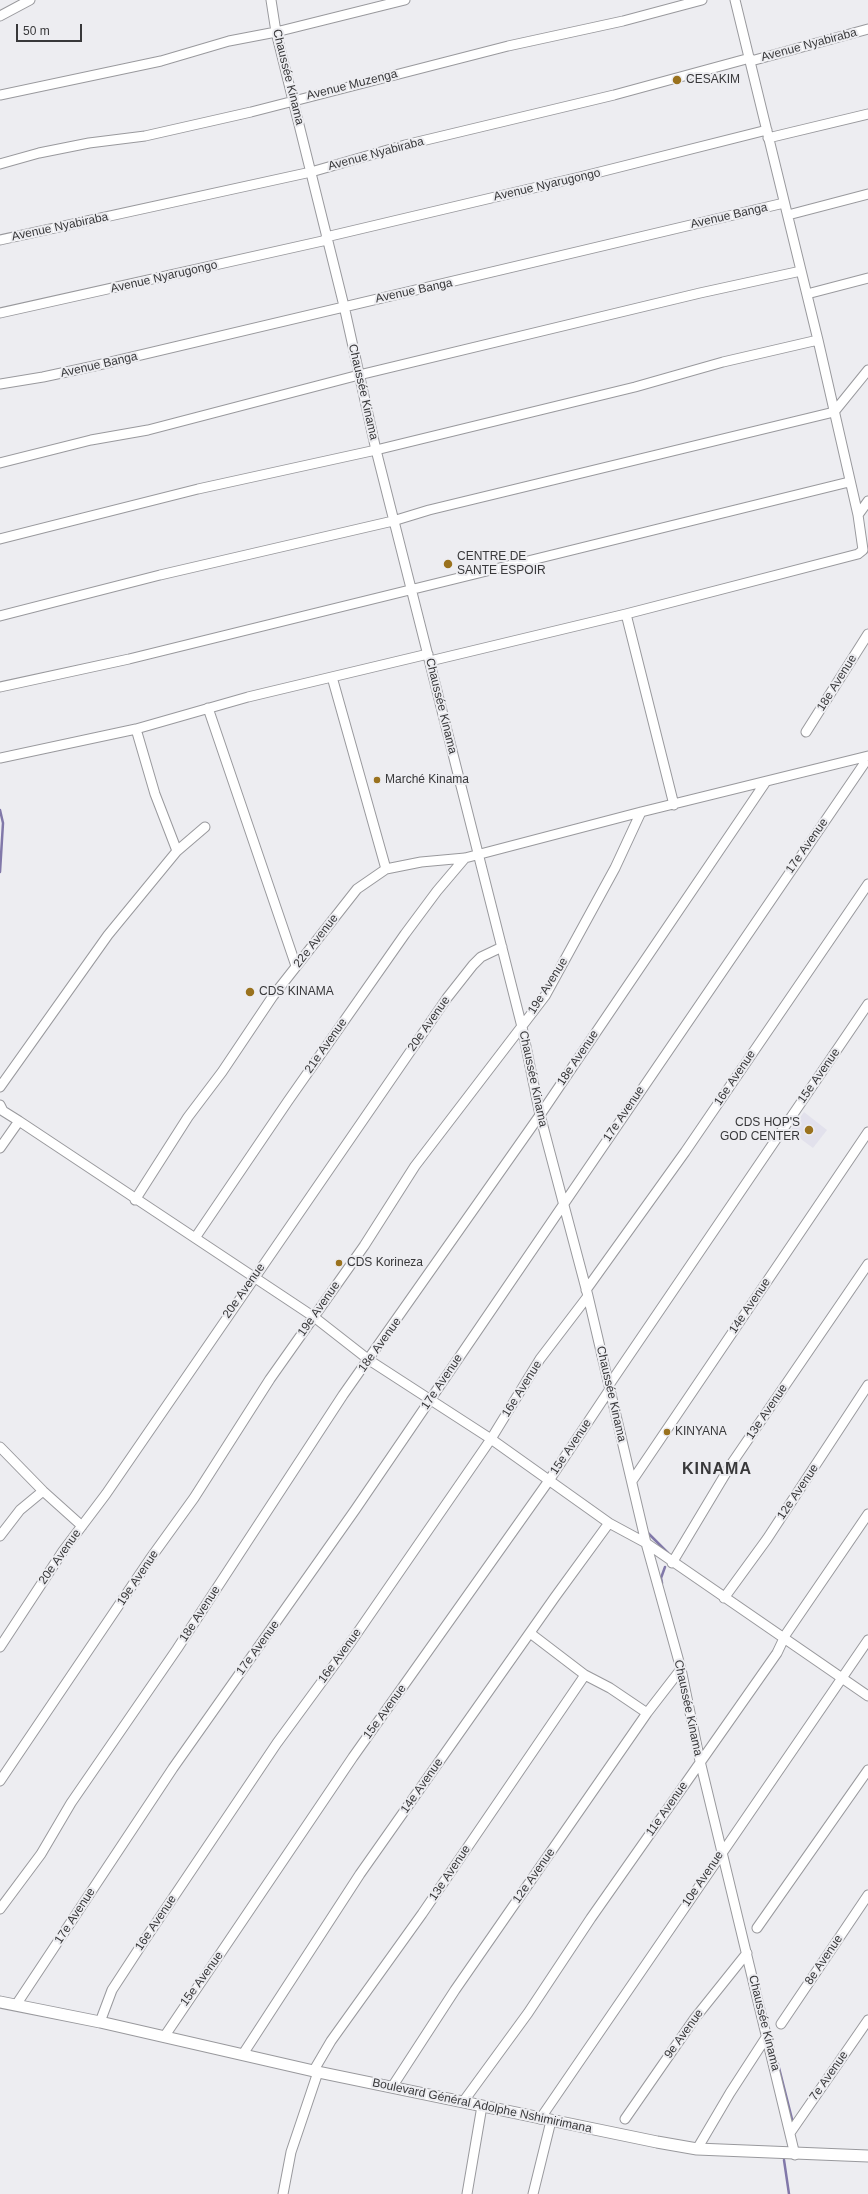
<!DOCTYPE html>
<html>
<head>
<meta charset="utf-8">
<style>
  body { margin:0 }
  #map { position:relative; width:868px; height:2194px; overflow:hidden; background:#ededf1; font-family:Arial,sans-serif }
  canvas { display:block }
  .scale { position:absolute; left:16px; top:24px; width:66px; height:18px; box-sizing:border-box; border:2px solid #38383a; border-top:0; padding-left:5px; font-size:12px; line-height:14px; white-space:nowrap; color:#38383a; -webkit-text-stroke:3px #ededf1; paint-order:stroke }
</style>
</head>
<body>
<div id="map">
<canvas width="868" height="2194"></canvas>
<div class="scale">50 m</div>
</div>
<script>
const ctx = document.querySelector('canvas').getContext('2d');
ctx.lineJoin = 'round';
function paint(path, color) { ctx.fillStyle = color; ctx.fill(path, 'evenodd'); }
const shape = rows => new Path2D(rows.map(r => 'M' + r).join(''));
function trace(path, color, width, dash) { ctx.strokeStyle = color; ctx.lineWidth = width; ctx.lineCap = dash ? 'butt' : 'round'; ctx.setLineDash(dash || []); ctx.stroke(path); }
function write(font, color, halo, rows, align = 'center') {
  ctx.font = font + ' Arial,sans-serif'; ctx.lineWidth = 4; ctx.setLineDash([]); ctx.textBaseline = 'middle'; ctx.strokeStyle = halo; ctx.fillStyle = color; for (const [text, x, y, turn = 0] of rows) {
    ctx.save(); ctx.translate(x, y); ctx.rotate((+turn || 0) * Math.PI / 180); ctx.textAlign = isNaN(turn) ? turn : align; if (halo) ctx.strokeText(text, 0, 0); ctx.fillText(text, 0, 0); ctx.restore();
  }
}
paint(shape([
  [804,1112,827,1130,813,1148,790,1131]
]), '#e2e1ec');
trace(shape([
  [0,810,3,823,0,872],
  [648,1533,668,1553],
  [662,1583,661,1578,665,1567],
  [778,2064,793,2123],
  [784,2160,789,2194]
]), '#8178a9', 2.5);
const minor = shape([
  [271,0,276,32,344,306,376,450,522,1027,540,1115,588,1296,646,1543,681,1669,700,1761,795,2155],
  [0,16,30,0],
  [751,61,868,29],
  [0,95,161,61,229,41,276,32,405,0],
  [768,138,868,114],
  [0,164,39,153,89,143,145,136,251,112,508,46,623,21,702,0],
  [788,215,868,194],
  [326,237,580,177,767,130],
  [0,240,311,172,405,145,614,95,750,58],
  [807,294,868,278],
  [0,313,327,240],
  [0,384,43,377,94,366,784,203],
  [0,463,91,440,148,430,359,375,700,293,801,271],
  [858,515,868,501],
  [0,539,198,489,376,450,635,387,723,362,818,340],
  [626,614,674,805],
  [0,616,160,575,393,521,429,510,834,412,868,370],
  [430,661,626,614,858,554,863,550,858,515,818,340,735,0],
  [332,677,386,869],
  [0,687,129,659,849,482],
  [208,708,296,966],
  [136,729,155,794,177,851],
  [806,732,868,634],
  [0,758,136,729,248,697,428,654],
  [0,1087,108,935,177,851,205,827],
  [0,1105,3,1111,19,1121,314,1317,369,1360,491,1439,609,1523,646,1543,868,1696],
  [0,1148,19,1121],
  [135,1200,188,1117,222,1072,273,996,357,889,386,869,421,862,465,858,641,812,868,756],
  [195,1238,288,1101,405,934,437,891,465,858],
  [586,1290,685,1152,868,884],
  [609,1385,868,1004],
  [0,1447,43,1491,82,1526],
  [632,1481,868,1132],
  [0,1536,20,1510,43,1491],
  [672,1563,732,1463,868,1264],
  [724,1598,767,1539,868,1385],
  [530,1633,585,1675,610,1688,647,1713],
  [0,1647,63,1551,106,1494,447,998,473,965,481,957,502,947],
  [0,1781,150,1559,194,1498,270,1379,364,1246,415,1166,545,996,615,868,641,812],
  [0,1909,41,1854,71,1803,177,1649,343,1395,540,1115,765,783],
  [757,1928,868,1770],
  [16,2005,173,1768,355,1510,868,758],
  [100,2022,112,1990,144,1941,277,1743,351,1642,491,1439,540,1359,588,1296],
  [781,2024,868,1895],
  [164,2037,353,1757,550,1479,610,1389],
  [243,2054,360,1874,555,1597,609,1523],
  [314,2070,331,2041,422,1914,585,1675],
  [392,2087,455,1990,647,1713,681,1669],
  [463,2102,528,2013,591,1918,777,1653,786,1634,868,1514],
  [540,2119,868,1640],
  [625,2119,695,2018,747,1953],
  [790,2133,868,2020],
  [697,2149,730,2093,767,2036],
  [283,2194,291,2152,318,2072],
  [467,2194,482,2106],
  [533,2194,551,2121]
]);
const major = shape([
  [0,2002,100,2022,318,2072,657,2142,697,2149,868,2156]
]);
trace(minor, '#99999d', 11);
trace(major, '#99999d', 13);
trace(minor, '#fff', 9);
trace(major, '#fff', 11);
for (const [x, y, r, color] of [
  [677,80,5,"#9a721e"],
  [448,564,5,"#9a721e"],
  [377,780,4,"#9a721e"],
  [250,992,5,"#9a721e"],
  [809,1130,5,"#9a721e"],
  [339,1263,4,"#9a721e"],
  [667,1432,4,"#9a721e"]
]) { const dot = new Path2D(); dot.arc(x, y, r, 0, 2 * Math.PI); ctx.fillStyle = color; ctx.fill(dot); trace(dot, '#ededf1', 1.5); }
write('12px', '#38383a', '#ededf1', [
  ["Avenue Nyabiraba",809,45,-15],
  ["Chaussée Kinama",288,77,76],
  ["Avenue Muzenga",352,85,-14],
  ["Avenue Nyabiraba",376,154,-15],
  ["Avenue Nyarugongo",547,185,-13],
  ["Avenue Banga",729,216,-13],
  ["Avenue Nyabiraba",60,227,-12],
  ["Avenue Nyarugongo",164,277,-13],
  ["Avenue Banga",414,291,-12],
  ["Avenue Banga",99,365,-13],
  ["Chaussée Kinama",363,392,77],
  ["18e Avenue",837,683,-58],
  ["Chaussée Kinama",441,706,76],
  ["17e Avenue",807,846,-55],
  ["22e Avenue",316,941,-52],
  ["19e Avenue",548,986,-58],
  ["20e Avenue",429,1024,-55],
  ["21e Avenue",326,1046,-55],
  ["18e Avenue",578,1058,-56],
  ["15e Avenue",819,1076,-55],
  ["16e Avenue",735,1078,-56],
  ["Chaussée Kinama",533,1079,78],
  ["17e Avenue",624,1114,-56],
  ["20e Avenue",244,1291,-55],
  ["14e Avenue",750,1306,-56],
  ["19e Avenue",319,1309,-55],
  ["18e Avenue",380,1345,-54],
  ["17e Avenue",442,1382,-56],
  ["16e Avenue",522,1389,-58],
  ["Chaussée Kinama",611,1394,77],
  ["13e Avenue",767,1412,-56],
  ["15e Avenue",571,1447,-56],
  ["12e Avenue",798,1492,-56],
  ["20e Avenue",60,1557,-55],
  ["19e Avenue",138,1578,-56],
  ["18e Avenue",200,1614,-57],
  ["17e Avenue",258,1648,-54],
  ["16e Avenue",340,1656,-54],
  ["Chaussée Kinama",688,1708,78],
  ["15e Avenue",385,1712,-54],
  ["14e Avenue",422,1786,-55],
  ["11e Avenue",667,1809,-55],
  ["13e Avenue",450,1873,-56],
  ["12e Avenue",534,1876,-55],
  ["10e Avenue",703,1879,-56],
  ["17e Avenue",75,1916,-57],
  ["16e Avenue",156,1923,-56],
  ["8e Avenue",824,1960,-56],
  ["15e Avenue",202,1979,-54],
  ["Chaussée Kinama",764,2023,76],
  ["9e Avenue",684,2034,-54],
  ["7e Avenue",829,2076,-55],
  ["Boulevard Général Adolphe Nshimirimana",482,2106,12]
]);
write('12px', '#38383a', '#ededf1', [
  ["CESAKIM",686,80],
  ["CENTRE DE",457,557],
  ["SANTE ESPOIR",457,571],
  ["Marché Kinama",385,780],
  ["CDS KINAMA",259,992],
  ["CDS HOP'S",800,1123,"right"],
  ["GOD CENTER",800,1137,"right"],
  ["CDS Korineza",347,1263],
  ["KINYANA",675,1432]
], 'left');
ctx.letterSpacing = '1px';
write('bold 16px', '#38383a', '#ededf1', [
  ["KINAMA",717,1470]
]);
ctx.letterSpacing = '0px';
</script>
</body>
</html>
